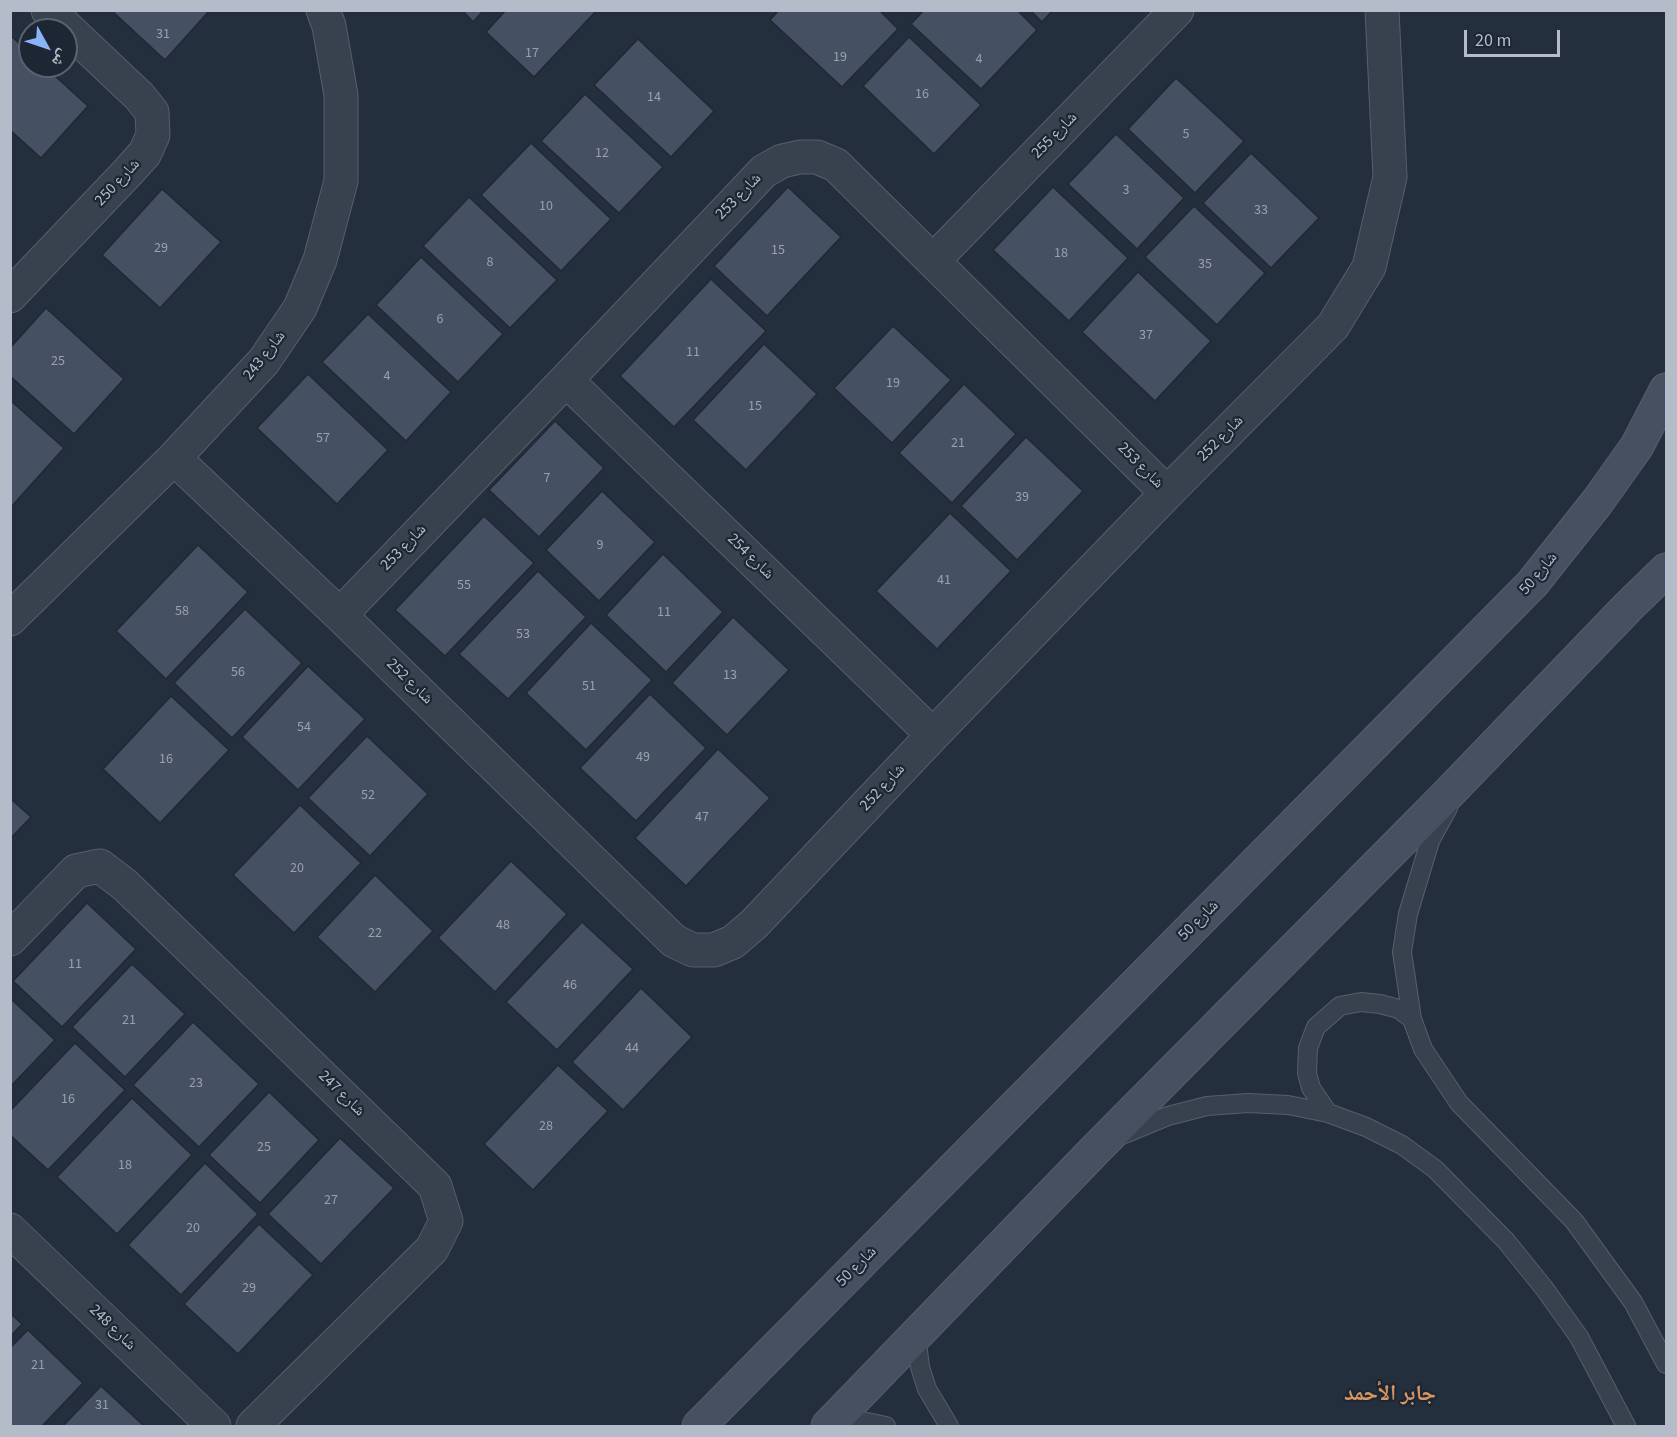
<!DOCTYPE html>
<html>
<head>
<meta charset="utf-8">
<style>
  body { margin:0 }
  #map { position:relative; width:1677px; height:1437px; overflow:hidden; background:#242f3e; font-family:"Source Sans 3","Noto Naskh Arabic",sans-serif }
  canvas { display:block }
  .frame { position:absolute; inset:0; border:12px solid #b4bcc9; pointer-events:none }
  .north { position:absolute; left:18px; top:18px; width:60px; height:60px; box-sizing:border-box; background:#1d2633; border:2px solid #59626f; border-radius:50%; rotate:130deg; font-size:16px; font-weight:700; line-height:24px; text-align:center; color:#b4bcc9 }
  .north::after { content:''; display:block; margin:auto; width:21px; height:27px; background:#8ab4f8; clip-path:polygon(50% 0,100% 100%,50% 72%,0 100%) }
  .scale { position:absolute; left:1464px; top:30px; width:96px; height:27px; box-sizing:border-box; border:3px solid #b4bcc9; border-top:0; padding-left:8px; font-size:18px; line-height:21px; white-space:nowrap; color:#b4bcc9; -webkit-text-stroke:4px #1d2633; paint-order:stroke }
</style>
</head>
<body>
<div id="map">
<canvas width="1677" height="1437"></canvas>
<div class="frame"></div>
<div class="north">ش</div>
<div class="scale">20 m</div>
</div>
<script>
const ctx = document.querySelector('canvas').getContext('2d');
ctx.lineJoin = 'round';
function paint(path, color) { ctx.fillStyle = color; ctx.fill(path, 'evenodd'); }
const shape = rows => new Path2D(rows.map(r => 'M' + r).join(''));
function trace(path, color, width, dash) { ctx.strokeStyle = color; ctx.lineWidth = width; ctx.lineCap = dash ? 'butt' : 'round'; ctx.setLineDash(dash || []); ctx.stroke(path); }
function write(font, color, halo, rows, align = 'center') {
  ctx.font = font + ' "Source Sans 3","Noto Naskh Arabic",sans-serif'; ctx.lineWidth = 4.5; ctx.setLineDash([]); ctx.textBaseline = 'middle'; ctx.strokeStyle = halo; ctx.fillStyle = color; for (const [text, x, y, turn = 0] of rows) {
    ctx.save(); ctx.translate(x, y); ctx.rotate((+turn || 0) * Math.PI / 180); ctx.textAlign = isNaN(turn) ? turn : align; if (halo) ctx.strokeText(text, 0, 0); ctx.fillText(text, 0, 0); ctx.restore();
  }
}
const building = shape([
  [111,10,210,10,165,60,111,10],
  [462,10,484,10,473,22,462,10],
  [506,10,597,10,534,77,486,32,506,10],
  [779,10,879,10,898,29,842,87,770,20,779,10],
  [924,10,1017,10,1037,30,981,89,911,24,924,10],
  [1030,10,1053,10,1042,22,1030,10],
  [10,35,30,53,30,66,44,66,88,106,41,158,10,130,10,35],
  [909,37,981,105,934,154,863,86,909,37],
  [638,39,714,111,671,157,594,85,638,39],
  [1176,78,1244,141,1195,193,1128,129,1176,78],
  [585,94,663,167,619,213,541,141,585,94],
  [1116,134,1184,198,1137,249,1068,184,1116,134],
  [531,143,611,219,561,271,481,195,531,143],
  [1251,153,1319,218,1271,268,1203,203,1251,153],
  [788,187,841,237,767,316,714,266,788,187],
  [1053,187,1128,258,1069,321,993,250,1053,187],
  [162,189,221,242,160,308,102,255,162,189],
  [469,197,557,280,510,328,423,246,469,197],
  [1194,206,1265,273,1217,325,1145,257,1194,206],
  [421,257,503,334,458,382,376,305,421,257],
  [1138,272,1211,341,1155,401,1082,332,1138,272],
  [711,279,766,331,674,427,620,376,711,279],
  [46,308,124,379,74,434,10,376,10,348,46,308],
  [368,314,451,392,406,441,322,362,368,314],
  [893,326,951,380,892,443,834,388,893,326],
  [764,344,817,394,746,470,693,420,764,344],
  [308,374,388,450,337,504,257,428,308,374],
  [964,384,1016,434,952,503,899,453,964,384],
  [10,400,64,448,11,507,10,506,10,400],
  [555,421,604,468,539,537,489,490,555,421],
  [1026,437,1083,491,1017,560,961,506,1026,437],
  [602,491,655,542,599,601,546,550,602,491],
  [950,513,1011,571,937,649,876,591,950,513],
  [484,516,534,563,445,656,395,610,484,516],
  [198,545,248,592,166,679,116,631,198,545],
  [663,554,723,612,666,672,606,615,663,554],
  [538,571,586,617,508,699,459,654,538,571],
  [245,609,302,663,232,738,174,683,245,609],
  [733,617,789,670,727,735,672,683,733,617],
  [591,623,652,680,586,750,526,693,591,623],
  [308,666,365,719,298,790,242,737,308,666],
  [650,694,706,748,636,821,580,768,650,694],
  [171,696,229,750,160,823,103,769,171,696],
  [367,736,428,794,370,856,308,798,367,736],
  [718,749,770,798,686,886,635,838,718,749],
  [10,798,31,817,10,839,10,798],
  [300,805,361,863,294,933,233,875,300,805],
  [511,861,567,914,495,992,438,938,511,861],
  [375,875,433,931,375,992,317,937,375,875],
  [87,903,136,949,62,1027,13,981,87,903],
  [582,922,633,969,557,1050,506,1002,582,922],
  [132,964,185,1014,125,1077,72,1027,132,964],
  [641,988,692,1037,623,1110,572,1062,641,988],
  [10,998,55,1040,10,1087,10,998],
  [193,1022,259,1084,199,1147,133,1085,193,1022],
  [75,1043,125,1090,48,1170,10,1135,10,1111,75,1043],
  [558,1065,608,1111,533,1190,484,1144,558,1065],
  [269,1092,319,1140,260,1203,209,1155,269,1092],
  [132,1098,192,1155,117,1234,57,1177,132,1098],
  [340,1138,394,1188,321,1264,268,1214,340,1138],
  [205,1163,258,1214,181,1295,128,1245,205,1163],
  [259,1224,313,1275,238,1354,184,1304,259,1224],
  [10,1313,22,1324,10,1337,10,1313],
  [28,1330,83,1383,42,1426,10,1426,10,1348,28,1330],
  [101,1386,144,1426,63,1426,101,1386]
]);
paint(building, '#455162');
trace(building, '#1f2835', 1.5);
const lane = shape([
  [1448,808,1430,841,1408,914,1402,952,1412,1019,1423,1049,1459,1103,1574,1221,1633,1302,1666,1364],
  [1328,1113,1311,1088,1307,1073,1308,1048,1316,1027,1340,1006,1361,1002,1380,1004,1399,1009,1412,1019],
  [1122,1135,1168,1116,1207,1106,1248,1103,1288,1105,1328,1113,1366,1127,1402,1145,1435,1169,1506,1241,1544,1288,1579,1337,1626,1426],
  [916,1335,920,1367,927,1389,949,1426],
  [834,1420,852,1419,886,1426]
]);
const street = shape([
  [933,261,1177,10],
  [10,296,128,172,145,153,153,135,152,112,139,96,48,10],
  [566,380,933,735],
  [174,458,340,615,674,941,693,950,714,950,733,942,754,924,933,735,1167,493,1333,326,1369,267,1390,177,1382,10],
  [340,615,566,380,764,171,782,161,800,157,817,157,836,165,1167,493],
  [10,619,174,458,264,361,300,308,320,260,341,181,341,95,329,26,323,10],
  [10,939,76,871,100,866,125,885,435,1186,446,1221,432,1249,253,1426],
  [10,1230,214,1426]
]);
const secondary = shape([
  [699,1426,1532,584,1598,501,1637,446,1666,390],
  [828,1426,1095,1150,1444,798,1628,607,1666,570]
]);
trace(lane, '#565f6c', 20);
trace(street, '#565f6c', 35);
trace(secondary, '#565f6c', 35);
trace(lane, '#38414e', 18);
trace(street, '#38414e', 33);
trace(secondary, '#465061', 33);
write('14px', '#98a1af', null, [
  ["31",163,35],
  ["17",532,54],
  ["19",840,58],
  ["4",979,60],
  ["16",922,95],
  ["14",654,98],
  ["5",1186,135],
  ["12",602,154],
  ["3",1126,191],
  ["10",546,207],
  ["33",1261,211],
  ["29",161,249],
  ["15",778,251],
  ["18",1061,254],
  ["8",490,263],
  ["35",1205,265],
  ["6",440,320],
  ["37",1146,336],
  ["11",693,353],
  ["25",58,362],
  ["4",387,377],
  ["19",893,384],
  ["15",755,407],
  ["57",323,439],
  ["21",958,444],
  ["7",547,479],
  ["39",1022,498],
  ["9",600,546],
  ["41",944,581],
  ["55",464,586],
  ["58",182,612],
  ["11",664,613],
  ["53",523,635],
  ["56",238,673],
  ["13",730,676],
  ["51",589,687],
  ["54",304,728],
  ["49",643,758],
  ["16",166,760],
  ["52",368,796],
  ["47",702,818],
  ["20",297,869],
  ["48",503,926],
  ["22",375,934],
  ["11",75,965],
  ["46",570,986],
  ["21",129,1021],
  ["44",632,1049],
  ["23",196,1084],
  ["16",68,1100],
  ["28",546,1127],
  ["25",264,1148],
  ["18",125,1166],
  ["27",331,1201],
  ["20",193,1229],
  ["29",249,1289],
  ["21",38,1366],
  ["31",102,1406]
]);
write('16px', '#b4bcc9', '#1d2633', [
  ["شارع 255",1055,136,-46],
  ["شارع 250",118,183,-47],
  ["شارع 253",739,197,-46],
  ["شارع 243",265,356,-52],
  ["شارع 252",1221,439,-45],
  ["شارع 253",1140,466,45],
  ["شارع 253",404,548,-46],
  ["شارع 254",750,557,44],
  ["شارع 50",1539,574,-50],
  ["شارع 252",409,682,44],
  ["شارع 252",883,788,-47],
  ["شارع 50",1199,921,-45],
  ["شارع 247",341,1094,44],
  ["شارع 50",857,1267,-45],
  ["شارع 248",112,1328,44]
]);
write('bold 22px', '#d59563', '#1d2633', [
  ["جابر الأحمد",1390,1395]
]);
</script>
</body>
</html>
